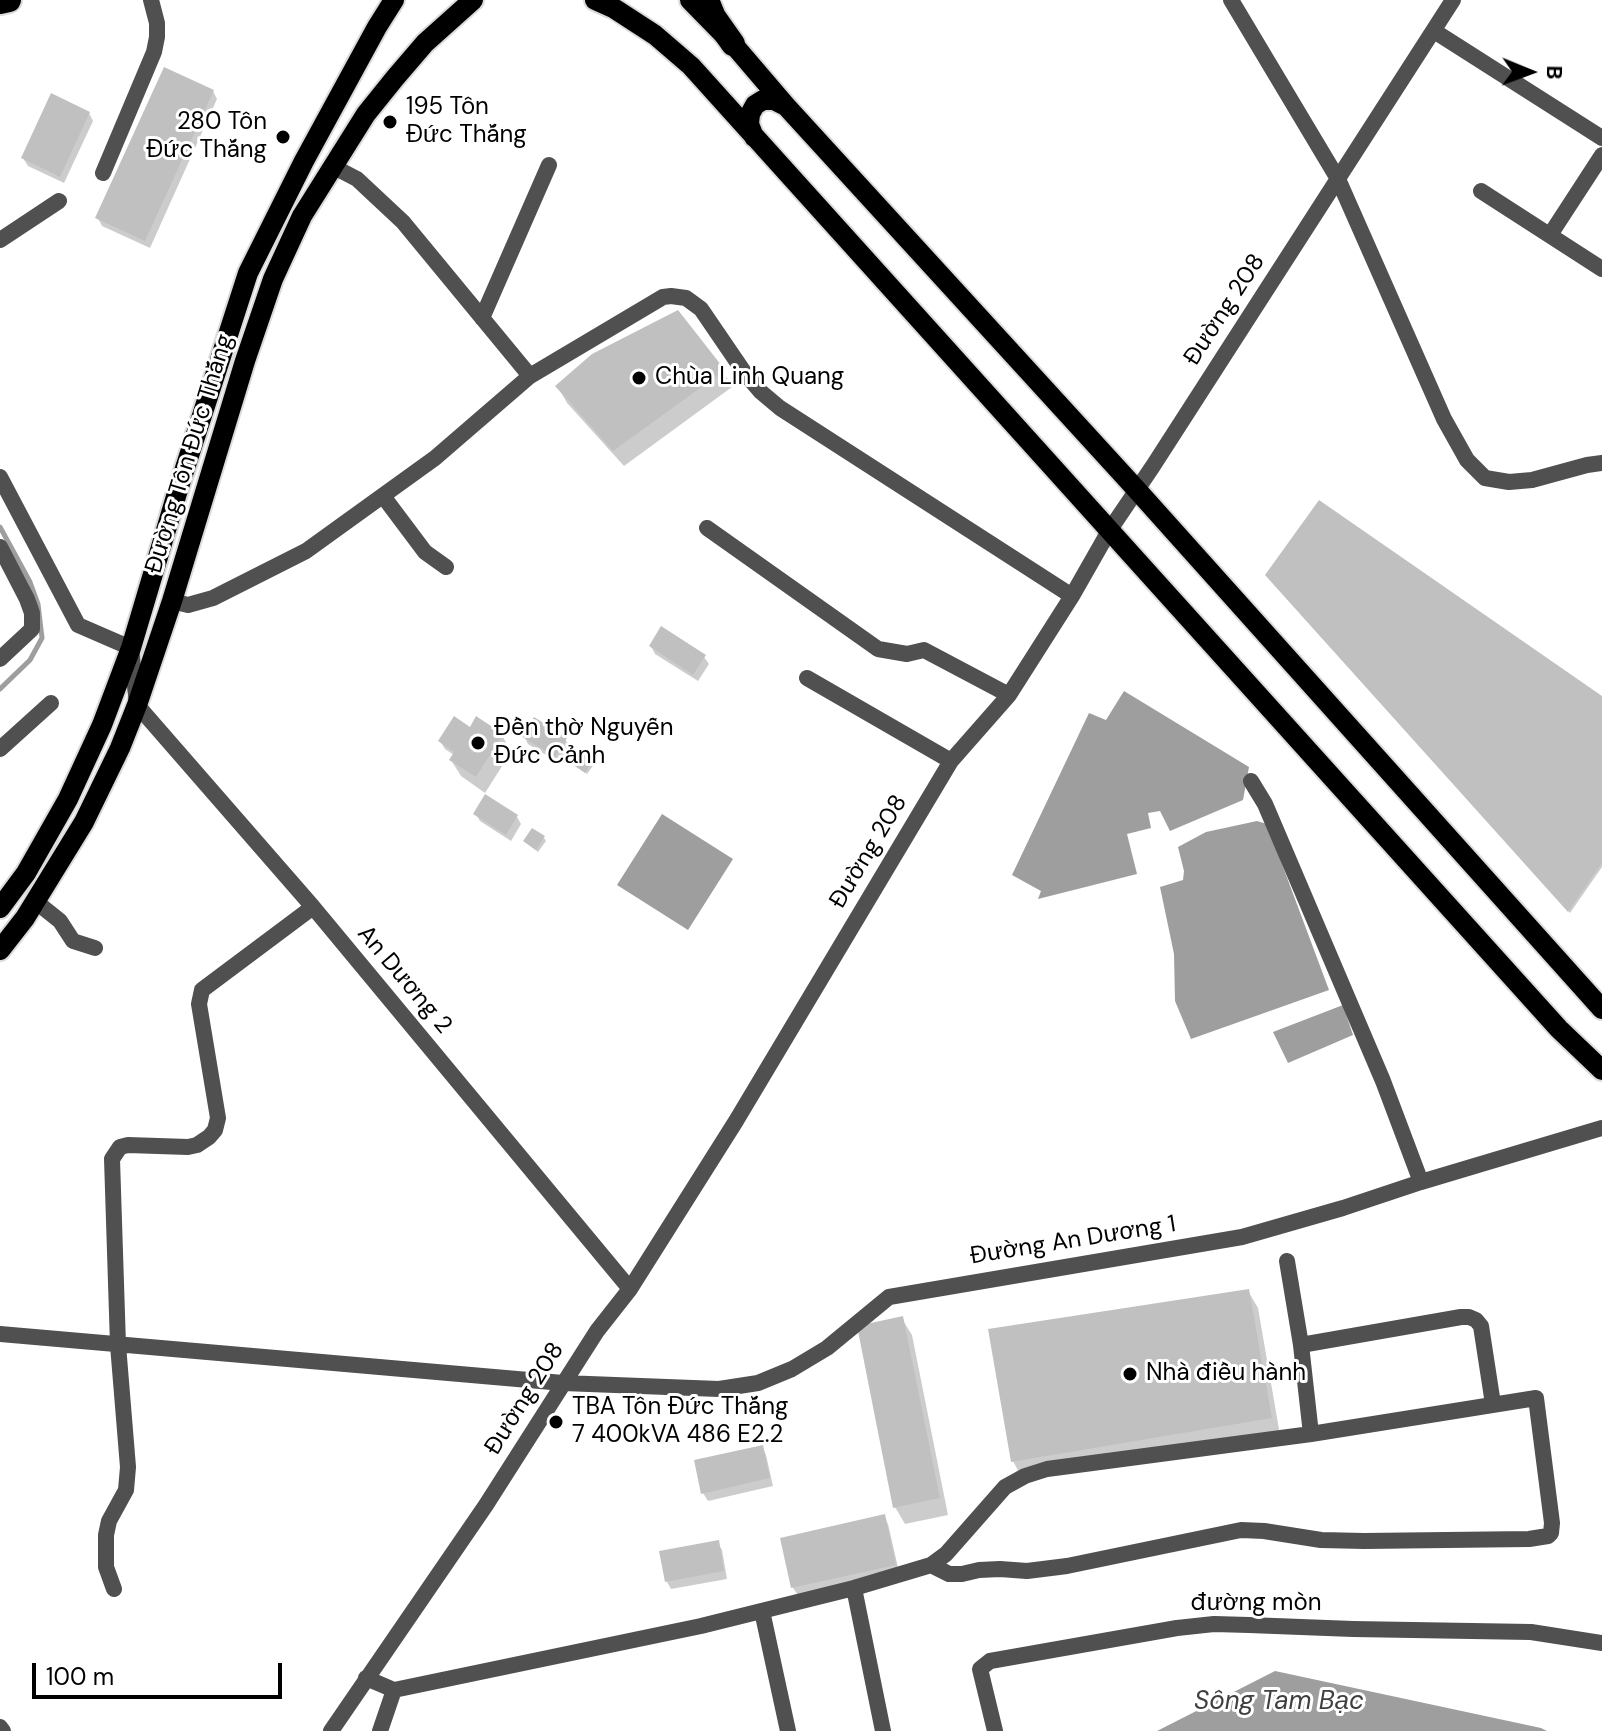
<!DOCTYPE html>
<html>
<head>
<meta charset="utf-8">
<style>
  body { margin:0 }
  #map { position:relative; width:1602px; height:1731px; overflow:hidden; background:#fff; font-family:"DM Sans",sans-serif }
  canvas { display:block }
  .north { position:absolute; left:1490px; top:32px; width:80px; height:80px; -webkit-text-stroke:6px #fff; paint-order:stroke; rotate:91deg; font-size:22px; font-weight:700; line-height:32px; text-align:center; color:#000 }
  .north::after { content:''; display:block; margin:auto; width:28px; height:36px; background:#000; clip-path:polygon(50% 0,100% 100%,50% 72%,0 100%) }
  .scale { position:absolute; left:32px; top:1663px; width:250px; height:36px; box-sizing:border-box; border:4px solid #000; border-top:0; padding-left:10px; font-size:24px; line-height:28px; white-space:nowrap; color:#000; -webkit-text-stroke:6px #fff; paint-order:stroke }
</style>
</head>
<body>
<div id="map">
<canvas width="1602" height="1731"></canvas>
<div class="north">B</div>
<div class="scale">100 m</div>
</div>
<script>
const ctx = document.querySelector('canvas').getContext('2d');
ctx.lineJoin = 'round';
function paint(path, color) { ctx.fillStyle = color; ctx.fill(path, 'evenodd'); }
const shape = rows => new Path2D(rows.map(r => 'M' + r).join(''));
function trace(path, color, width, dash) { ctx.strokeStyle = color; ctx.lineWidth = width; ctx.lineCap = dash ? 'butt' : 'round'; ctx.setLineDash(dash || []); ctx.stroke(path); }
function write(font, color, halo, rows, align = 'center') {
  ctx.font = font + ' "DM Sans",sans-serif'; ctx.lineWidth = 6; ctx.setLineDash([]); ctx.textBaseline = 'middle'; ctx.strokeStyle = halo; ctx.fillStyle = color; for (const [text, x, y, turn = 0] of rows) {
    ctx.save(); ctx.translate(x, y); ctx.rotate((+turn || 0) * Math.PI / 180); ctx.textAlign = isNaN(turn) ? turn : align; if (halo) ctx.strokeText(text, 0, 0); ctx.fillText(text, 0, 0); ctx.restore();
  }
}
paint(shape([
  [1124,691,1249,767,1243,800,1170,831,1160,811,1148,813,1151,828,1127,834,1137,874,1038,899,1041,891,1012,875,1089,713,1106,720],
  [662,814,733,859,688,930,617,885],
  [1257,821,1267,824,1329,990,1191,1039,1175,1001,1174,954,1160,887,1183,880,1184,871,1178,847,1206,832],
  [1343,1005,1353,1035,1288,1063,1273,1032],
  [1275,1671,1541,1728,1547,1731,1157,1731]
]), '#9e9e9e');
paint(shape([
  [213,91,217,99,150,248,102,226,98,218],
  [89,113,93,121,64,183,28,166,23,158],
  [723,371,732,387,624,466,567,403,558,387],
  [1269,579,1602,698,1602,867,1570,913],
  [651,646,704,657,709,664,698,681,655,654],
  [470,729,502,735,511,752,485,793,461,776,451,760,454,755,445,749,440,741],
  [524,736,565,739,570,747,559,763,528,744],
  [593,760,595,763,587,774,574,764],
  [486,797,517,817,521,824,511,841,480,821,476,814],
  [544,838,546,841,538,852,525,842],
  [1248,1291,1258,1308,1280,1435,1022,1478,1013,1461],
  [902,1319,912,1335,948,1515,905,1524,895,1507],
  [762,1447,766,1455,773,1486,708,1501,703,1493],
  [884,1517,888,1524,899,1572,798,1595,793,1588,782,1539],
  [718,1543,722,1550,727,1579,671,1589,667,1582]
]), '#0003');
trace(shape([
  [0,527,30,582,38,604,42,638,30,660,0,689]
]), '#9e9e9e', 5);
paint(shape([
  [164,67,214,90,145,241,95,218],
  [51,93,90,112,60,177,21,158],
  [678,310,725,370,613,451,555,386,592,354],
  [1319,500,1602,696,1602,863,1568,912,1265,575],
  [661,626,706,655,693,675,649,646],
  [454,716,470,727,476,716,503,734,476,777,449,760,454,752,438,741],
  [534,717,567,738,555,757,521,736],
  [581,750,594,759,585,773,572,764],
  [485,794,518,815,506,835,473,814],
  [532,828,545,836,536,850,523,841],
  [1249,1289,1272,1418,1011,1462,988,1329],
  [903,1316,940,1498,893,1508,857,1326],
  [763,1445,770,1478,701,1494,694,1460],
  [885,1514,896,1565,791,1588,780,1538],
  [719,1540,724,1571,665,1582,659,1551]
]), '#c0c0c0');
const major = shape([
  [595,0,615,9,655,35,691,66,1559,1029,1602,1070],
  [690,0,733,44,786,106,1137,490,1602,1009],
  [754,137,749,124,750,114,755,105,763,100,774,100,786,106],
  [0,908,26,873,68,799,102,725,131,648,177,493,248,273,304,161,377,27,394,0],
  [0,950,25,918,84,822,120,748,137,705,172,601,245,361,273,279,302,216,366,114,395,78,425,43,473,0]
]);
const highway = shape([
  [707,0,714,17,733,44],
  [0,2,9,0]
]);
trace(major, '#dbdbdb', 24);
trace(highway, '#dbdbdb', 28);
trace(shape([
  [1231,0,1338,179,1444,419,1467,460,1485,478,1509,482,1532,480,1587,465,1602,463],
  [1434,31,1602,138],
  [334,167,357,179,403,222,530,376],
  [103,173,154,52,157,37,157,23,151,0],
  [1481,191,1602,269],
  [1550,235,1602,155],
  [0,240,59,201],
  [482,318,549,165],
  [0,477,78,625,131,648,137,705,313,907,630,1289],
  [383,496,425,552,446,567],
  [707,528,878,649,907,654,924,650,1009,695],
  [0,547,27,599,32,613,32,629,0,659],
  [172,601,188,605,213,598,306,551,435,458,530,376,663,297,671,296,686,298,701,309,744,372,761,392,780,408,1072,596],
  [807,678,951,761],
  [0,749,51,703],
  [1251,781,1265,804,1383,1081,1421,1182],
  [35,901,60,921,73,941,95,948],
  [1287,1261,1301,1345,1311,1434],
  [0,1334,563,1383,719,1389,758,1383,792,1369,827,1348,889,1297,1242,1237,1343,1208,1421,1182,1602,1128],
  [1301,1345,1461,1317,1469,1317,1476,1320,1481,1326,1493,1404],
  [854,1588,883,1731],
  [114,1589,106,1567,106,1535,109,1521,126,1490,128,1467,118,1345,112,1159,120,1147,128,1145,188,1147,197,1145,209,1137,215,1130,218,1118,199,1004,202,990,313,907],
  [762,1611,788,1731],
  [366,1678,394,1690,701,1626,854,1588,931,1565,946,1554,1005,1487,1025,1476,1047,1469,1311,1434,1536,1398,1552,1523,1551,1533,1548,1536,1529,1539,1364,1541,1321,1540,1264,1531,1241,1530,1067,1566,1027,1571,1000,1569,979,1570,962,1574,949,1574,931,1565],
  [0,1727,3,1731],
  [331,1731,486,1505,597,1331,630,1289,736,1121,951,761,1009,695,1072,596,1109,531,1153,466,1453,0],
  [380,1731,394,1690],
  [995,1731,980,1669,990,1661,1177,1628,1214,1624,1249,1625,1353,1629,1531,1632,1602,1643]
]), '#505050', 16);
trace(major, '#000', 20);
trace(highway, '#000', 24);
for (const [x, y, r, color] of [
  [390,122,8,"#000"],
  [283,137,8,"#000"],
  [639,378,8,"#000"],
  [478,743,8,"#000"],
  [1130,1374,8,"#000"],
  [556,1422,8,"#000"]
]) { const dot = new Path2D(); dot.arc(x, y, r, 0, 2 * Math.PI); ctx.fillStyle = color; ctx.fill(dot); trace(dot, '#fff', 3); }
write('24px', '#000', '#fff', [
  ["195 Tôn",406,108],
  ["Đức Thắng",406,136],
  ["280 Tôn",267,123,"right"],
  ["Đức Thắng",267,151,"right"],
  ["Chùa Linh Quang",655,378],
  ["Đền thờ Nguyễn",494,729],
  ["Đức Cảnh",494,757],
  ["Nhà điều hành",1146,1374],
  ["TBA Tôn Đức Thắng",572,1408],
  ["7 400kVA 486 E2.2",572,1436]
], 'left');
write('24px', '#000', '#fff', [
  ["Đường 208",1225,310,-57],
  ["Đường Tôn Đức Thắng",190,454,-73],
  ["Đường 208",869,852,-59],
  ["An Dương 2",404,980,50],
  ["Đường An Dương 1",1073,1241,-9],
  ["Đường 208",525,1399,-58],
  ["đường mòn",1256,1604]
]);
write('italic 26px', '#3f3f3f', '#fff', [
  ["Sông Tam Bạc",1279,1702]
]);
</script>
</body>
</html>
